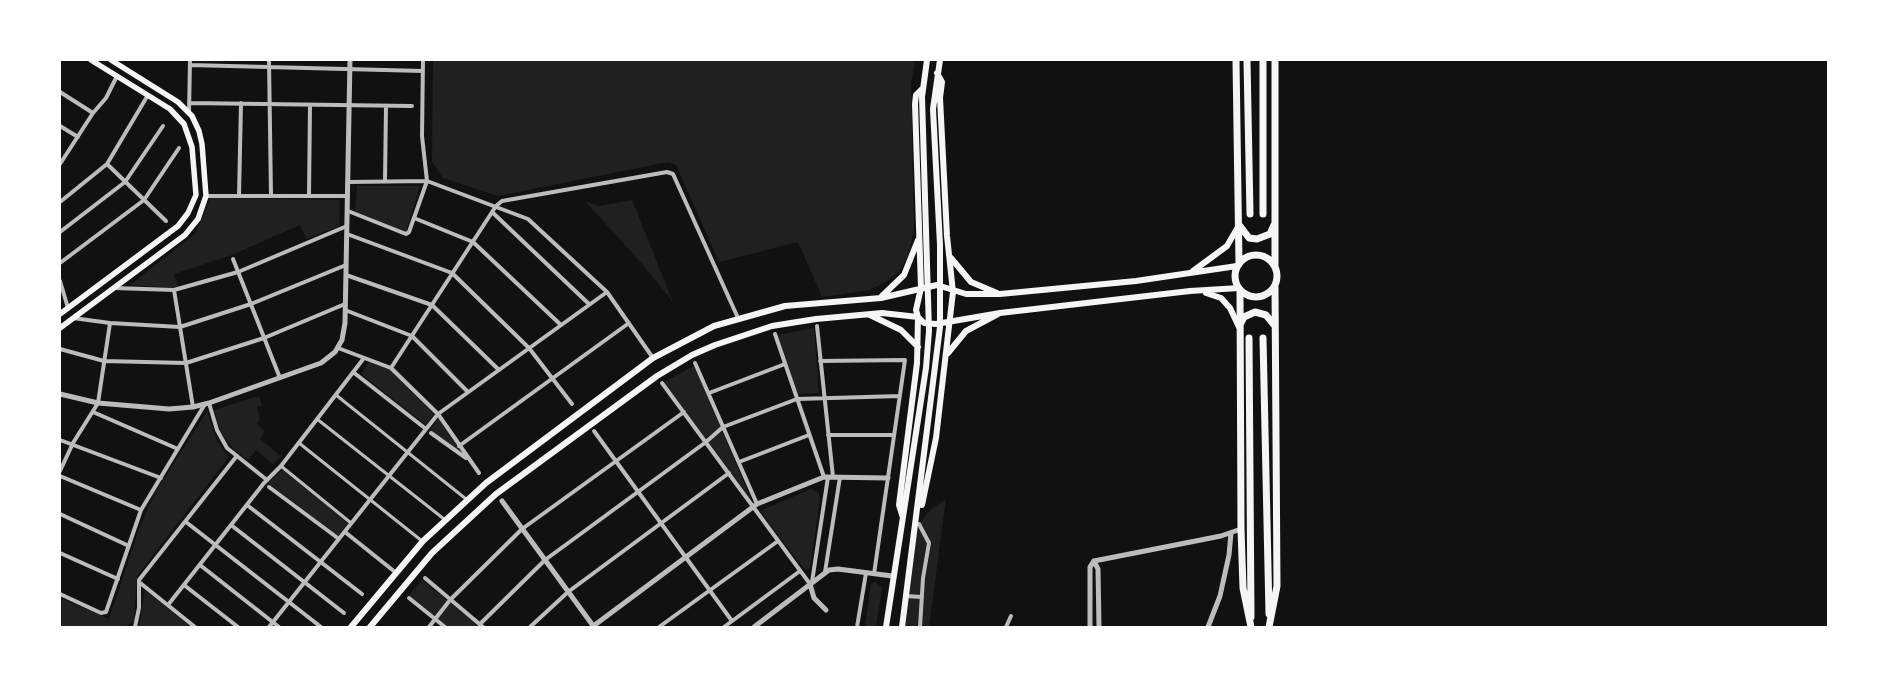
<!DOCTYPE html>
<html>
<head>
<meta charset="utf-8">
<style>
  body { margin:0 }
  #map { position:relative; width:1888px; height:687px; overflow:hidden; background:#111; font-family:"Asap Condensed",sans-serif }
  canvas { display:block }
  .frame { position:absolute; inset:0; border:61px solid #fff; pointer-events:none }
</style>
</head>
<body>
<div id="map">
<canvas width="1888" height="687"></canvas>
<div class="frame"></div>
</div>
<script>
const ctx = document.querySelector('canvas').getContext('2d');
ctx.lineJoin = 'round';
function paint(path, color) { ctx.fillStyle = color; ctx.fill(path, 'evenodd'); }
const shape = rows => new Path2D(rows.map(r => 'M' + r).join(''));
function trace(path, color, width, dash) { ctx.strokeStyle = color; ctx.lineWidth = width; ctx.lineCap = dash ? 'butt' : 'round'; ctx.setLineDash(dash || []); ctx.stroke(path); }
paint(shape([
  [433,60,915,60,911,84,914,228,909,254,899,272,887,281,870,290,822,297,798,242,719,262,676,165,668,162,498,196,443,178,432,162],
  [357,186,420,186,406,232,355,212],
  [210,198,340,200,339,226,306,239,300,225,232,255,174,274,178,288,130,285,195,234],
  [632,200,673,302,644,266,585,201,599,206],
  [814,328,819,393,797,394,778,335],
  [369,362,390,369,434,414,426,425,361,374],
  [694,366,721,427,707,440,664,382],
  [259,396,262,406,257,407,260,420,257,424,265,432,260,439,279,455,283,455,273,464,256,450,248,460,235,451,221,433,217,421,214,410],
  [207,411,217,441,229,457,137,576,134,621,125,627,60,627,60,598,109,619,139,529,154,494],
  [439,418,462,453,430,430],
  [722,431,751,499,709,443],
  [283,469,348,523,338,536,268,483],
  [811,489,818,492,820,499,810,568,807,570,804,569,760,511],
  [946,499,929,627,902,627,914,540,917,535,919,524,931,509],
  [422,580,480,627,448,627,409,595],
  [875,582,882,588,876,627,865,627,871,584],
  [145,590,191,627,142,627,139,625]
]), '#202020');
trace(shape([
  [336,395,466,499],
  [317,419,444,519],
  [299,443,422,541],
  [281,466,351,523]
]), '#bcbcbc', 3);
trace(shape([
  [269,60,271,196],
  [190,65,423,71],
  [60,92,93,113],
  [189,103,412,106],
  [189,113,190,60],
  [60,126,78,137],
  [60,164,93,113,106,98,117,76],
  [107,164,166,221],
  [385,181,386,106],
  [348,182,427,181,528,219,607,292,653,358],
  [206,196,348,196],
  [239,196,241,103],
  [309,196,310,105],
  [60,202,107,164,148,95],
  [348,211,406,234,409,232,427,181,422,136,423,60],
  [492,212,589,304],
  [414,218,473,242,561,325],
  [60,232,125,182,163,126],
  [347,234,452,273,529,348,572,404],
  [233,259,280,378],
  [60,263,144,200,179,148],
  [346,275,432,305,499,370],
  [60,281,68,308],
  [114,288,174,290,238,272,347,226],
  [174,290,193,407],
  [345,310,412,336,468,392],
  [73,318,110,323,180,327,251,304,346,265],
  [817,326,833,477],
  [775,334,824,477],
  [338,348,391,368,438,414,479,473],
  [60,349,104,361,186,363,264,338,345,304],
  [820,361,905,360,874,574],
  [695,363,757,504],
  [391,368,496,206,502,201,667,172,673,174,738,318],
  [353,372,426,429],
  [662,383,810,584],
  [709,393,785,364],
  [209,403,217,430,227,448,267,480],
  [93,412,178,449],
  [594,431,732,621],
  [431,433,466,458],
  [828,435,894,435],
  [60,440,161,478],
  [459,446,629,323],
  [739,462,809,435],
  [60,471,73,443,98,403,110,323],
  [60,476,141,510],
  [269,487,339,539],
  [247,505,362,594],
  [60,514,129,546],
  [186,522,321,627],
  [919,524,929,543,923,578,920,627],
  [231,525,344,613],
  [345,532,395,572],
  [60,553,118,579],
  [200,565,279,627],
  [825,572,840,477],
  [425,578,483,627],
  [139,582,195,627],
  [812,582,828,477],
  [184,585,238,627],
  [60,594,101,613,106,612,141,510,205,404],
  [906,596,922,597],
  [409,598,445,627],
  [168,605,264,483,281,466,364,358],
  [480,624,545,560,706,442,723,427,797,399,900,396],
  [135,627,139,608,139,580,236,457],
  [269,627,438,414,607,292],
  [429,627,450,600,522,529,684,412],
  [530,627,568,592,729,473],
  [659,627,778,541],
  [724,627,800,571],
  [857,627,866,573],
  [1006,627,1011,616]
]), '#bcbcbc', 4);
trace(shape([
  [60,394,98,403,169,409,193,407,209,403,321,363,335,352,342,340,345,323,350,60],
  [502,501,594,627],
  [1094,561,1221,536,1241,529],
  [1094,561,1098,569,1099,627],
  [810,584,814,598,826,610],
  [592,627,757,504,824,477,888,478],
  [754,627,829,570,838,569,892,576],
  [1090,627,1090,567,1094,561],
  [1208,627,1220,596,1229,555,1231,533]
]), '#bcbcbc', 5);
trace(shape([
  [60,314,178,226,188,213,196,195,192,147,184,124,170,109,91,60],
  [60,328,185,235,198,219,206,196,202,144,199,131,192,116,178,102,111,60]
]), '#f5f5f5', 5.5);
trace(shape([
  [951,258,971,282,997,293],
  [1193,271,1227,246,1238,227],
  [1206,293,1221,298,1230,308,1239,327],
  [882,296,904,275,918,240],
  [870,315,901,330,918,347],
  [948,353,966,331,998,314],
  [922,505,936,438,953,292,947,236,940,98,942,82,937,73],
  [902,515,899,505,917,363,918,317,916,310,921,288,915,104,916,95,922,89],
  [351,627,423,541,486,483,653,358,714,326,785,306,881,298,937,285,966,294,1000,294,1136,281,1237,266],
  [370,627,432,553,496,494,657,376,692,355,715,345,772,326,816,319,882,313,918,317,924,323,936,324,1000,313,1190,291,1239,288],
  [886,627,926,368,929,331,922,97,927,60],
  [902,627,940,327,940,245,933,109,940,60]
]), '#f5f5f5', 6);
trace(shape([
  [1236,60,1239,264],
  [1247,60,1250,214],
  [1263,60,1263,214],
  [1240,226,1249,238,1257,239,1270,234,1274,225],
  '1235 276a21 21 0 1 1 42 0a21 21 0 1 1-42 0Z',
  [1275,266,1275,60],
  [1240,290,1241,529,1243,588,1251,627],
  [1240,325,1244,317,1255,312,1266,315,1275,326],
  [1249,338,1251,617],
  [1263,338,1269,614],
  [1269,627,1277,586,1275,287]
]), '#f5f5f5', 7);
</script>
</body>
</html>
